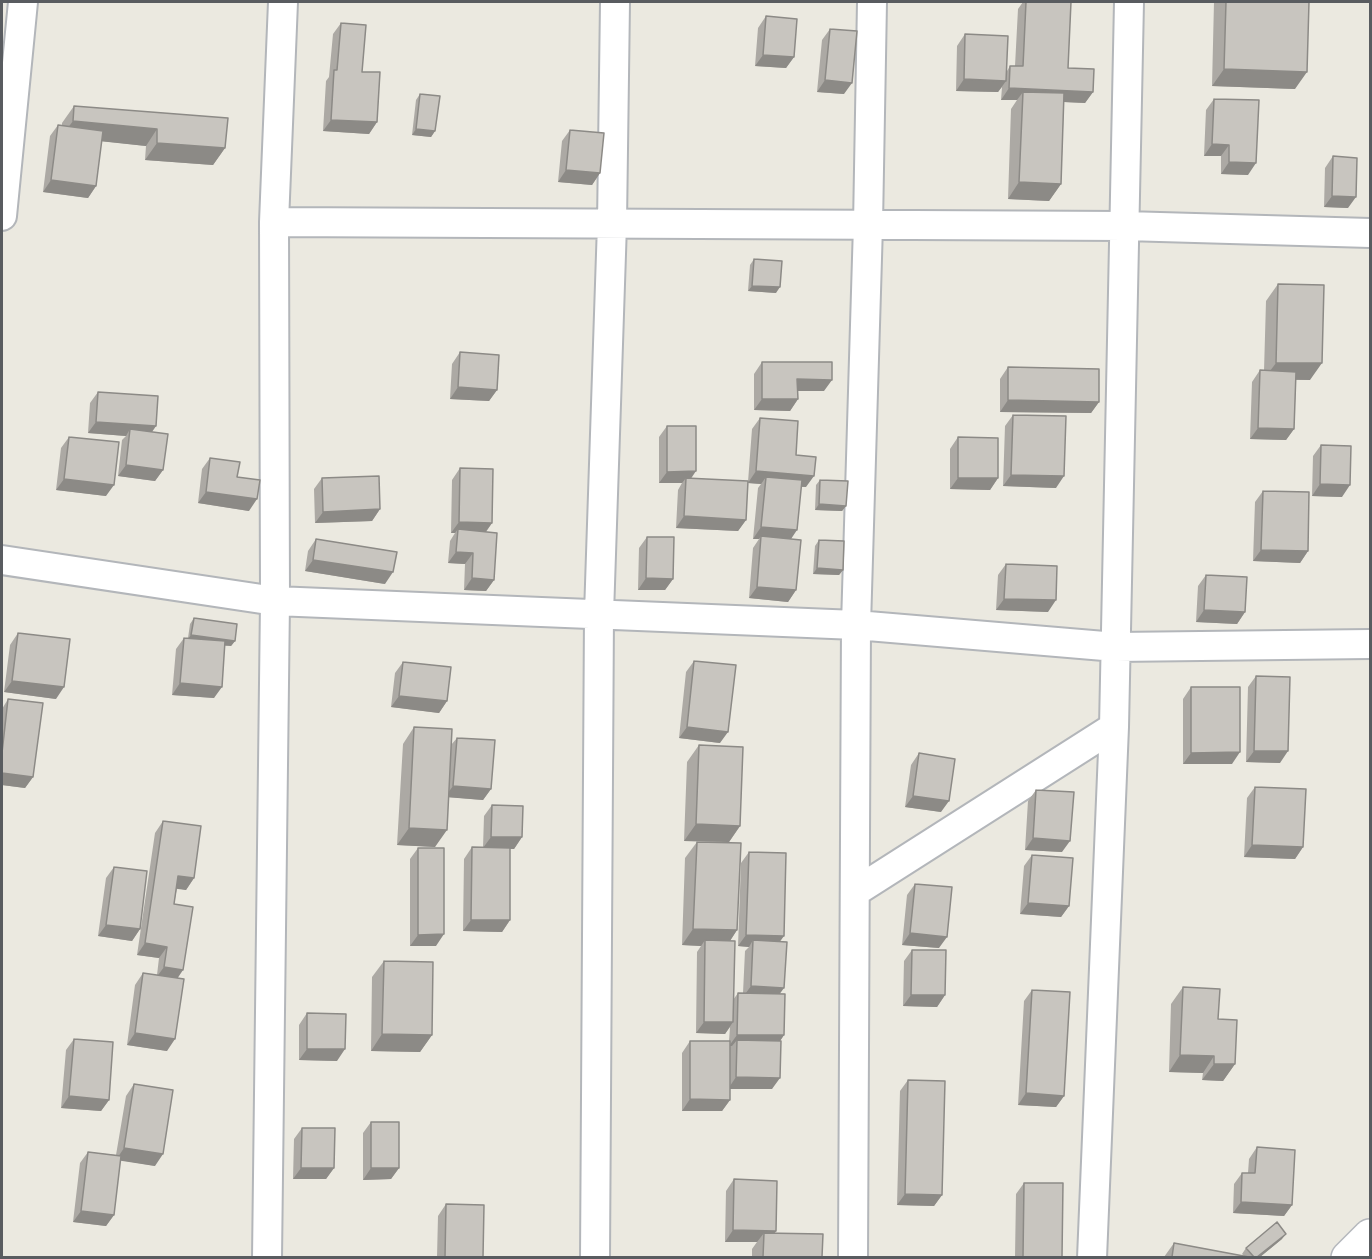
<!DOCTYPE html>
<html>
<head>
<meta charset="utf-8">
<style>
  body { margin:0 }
  #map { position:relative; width:1372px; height:1259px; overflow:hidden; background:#ebe9e0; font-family:Jost,sans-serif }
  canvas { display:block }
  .frame { position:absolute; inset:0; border:3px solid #595c60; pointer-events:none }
</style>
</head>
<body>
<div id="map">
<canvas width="1372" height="1259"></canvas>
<div class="frame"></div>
</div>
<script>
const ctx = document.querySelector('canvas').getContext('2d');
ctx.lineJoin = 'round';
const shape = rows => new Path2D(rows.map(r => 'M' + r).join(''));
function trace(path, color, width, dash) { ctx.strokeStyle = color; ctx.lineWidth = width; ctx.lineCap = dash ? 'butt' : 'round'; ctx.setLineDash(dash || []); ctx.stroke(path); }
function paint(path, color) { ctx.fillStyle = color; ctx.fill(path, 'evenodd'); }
const minor = shape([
  [2,216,23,2],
  [274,222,1125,226,1370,233],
  [2,560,275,601,856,625,1116,647,1370,644],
  [855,892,1114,727],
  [267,1258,275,601,274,222,283,2],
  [595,1258,599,614,612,224,615,2],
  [853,1258,856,625,868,225,872,2],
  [1092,1258,1114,727,1129,2]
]);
const secondary = shape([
  [1348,1258,1370,1236]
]);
trace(minor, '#b3b6ba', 32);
trace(secondary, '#b4b7bc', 36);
trace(minor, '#fff', 28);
trace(secondary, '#fff', 33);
paint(shape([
  [1023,2,1071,2,1068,68,1093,92,1085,103,1064,102,1061,184,1049,201,1008,199,1011,109,1017,100,1001,100,1002,87,998,92,956,91,957,46,965,34,1007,71,1010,66,1015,66,1018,9],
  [1214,2,1309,2,1295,89,1212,86],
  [766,16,794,57,786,68,755,66,758,28],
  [341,23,377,122,369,134,323,131,326,81,329,77,333,34],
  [830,29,844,94,817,92,822,40],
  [420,94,435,131,431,137,412,135,416,100],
  [1214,99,1248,175,1221,174,1221,156,1204,156,1206,110],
  [74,106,225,148,213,165,145,160,146,146,101,141,96,186,88,198,43,192,50,136,58,125,62,125,62,123],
  [570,130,600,173,592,185,558,182,562,141],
  [1333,156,1348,208,1324,207,1325,168],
  [754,259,776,293,748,291,750,265],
  [1278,284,1310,380,1296,380,1294,429,1286,440,1250,439,1252,382,1260,370,1264,371,1266,301],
  [460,352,497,390,489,401,450,399,452,364],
  [762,362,824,391,798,391,798,399,790,411,754,410,754,374],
  [1008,367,1099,402,1091,413,1000,412,1000,379],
  [98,392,156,426,152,432,163,470,155,481,118,476,122,440,126,436,88,433,90,403],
  [1013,415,1056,488,1003,486,1005,426],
  [760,418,796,455,806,487,801,487,791,539,796,590,788,602,749,598,753,548,759,539,753,539,758,488,761,484,748,483,746,520,738,531,676,528,678,490,682,483,659,483,659,437,667,426,691,478,748,482,752,429],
  [69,437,106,496,56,490,61,448],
  [958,437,998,478,990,490,950,489,950,449],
  [1321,445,1342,497,1312,496,1313,456],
  [210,458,249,511,198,503,202,469],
  [460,468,492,523,486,532,494,580,486,591,464,590,465,564,448,563,450,541,455,533,451,533,452,480],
  [322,478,380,509,372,521,315,523,314,489],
  [820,480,846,506,842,511,815,510,816,485],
  [1263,491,1308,551,1300,563,1253,561,1255,502],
  [647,537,673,579,665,590,638,590,639,548],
  [316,539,385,584,305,571,308,551],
  [819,540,843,570,839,575,813,574,815,546],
  [1006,564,1048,612,996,610,998,575],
  [1206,575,1245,612,1237,624,1196,622,1198,586],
  [194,618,235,641,231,646,225,646,214,698,172,695,176,649,184,638,188,638,190,624],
  [18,633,56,699,4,692,10,645],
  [694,661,720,743,679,738,686,672],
  [403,662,447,701,439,713,391,707,395,673],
  [1256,676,1280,763,1246,762,1248,687],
  [1191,687,1232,764,1183,764,1183,699],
  [8,699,33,777,25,788,2,785,2,709],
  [414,727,451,745,457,738,491,789,483,800,448,797,435,847,397,845,403,744],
  [699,745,740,826,729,842,684,841,687,762],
  [919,753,941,812,905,807,911,765],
  [1255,787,1303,847,1295,859,1244,857,1247,798],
  [1036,790,1062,852,1025,850,1028,801],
  [492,805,522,837,514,849,510,849,510,920,502,932,463,931,464,859,472,847,483,848,484,816],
  [163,821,194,878,186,890,177,888,174,904,178,978,167,1051,127,1045,135,985,143,973,157,975,159,958,137,955,155,833],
  [697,842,737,930,730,941,733,1000,738,993,743,993,745,951,749,947,738,946,741,863,749,852,780,942,780,994,784,1035,780,1041,772,1089,730,1089,730,1100,722,1111,682,1111,682,1053,690,1041,729,1041,730,1027,725,1034,696,1033,697,952,701,946,682,945,685,858],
  [418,848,436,946,410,946,410,859],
  [1032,855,1069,906,1061,917,1020,914,1024,866],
  [114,867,140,929,132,941,98,936,106,878],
  [915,884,939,948,902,945,907,895],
  [912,950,945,995,937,1007,903,1006,904,961],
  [384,961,432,1035,420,1052,371,1051,372,977],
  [1183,987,1218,1019,1235,1064,1223,1081,1202,1080,1203,1073,1169,1072,1171,1004],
  [1032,990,1064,1096,1056,1107,1018,1105,1024,1001],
  [307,1013,337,1061,299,1060,299,1025],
  [74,1039,109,1100,101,1111,61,1108,66,1050],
  [908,1080,942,1195,934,1206,897,1205,900,1091],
  [134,1084,155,1166,120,1160,114,1215,106,1226,73,1222,80,1163,88,1152,116,1155,126,1096],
  [371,1122,399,1168,391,1179,363,1180,363,1133],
  [302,1128,334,1168,326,1179,293,1179,294,1139],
  [1257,1147,1292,1205,1284,1216,1233,1213,1234,1184,1242,1173,1248,1173,1249,1159],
  [734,1179,776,1231,775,1233,822,1257,752,1257,752,1249,757,1242,725,1242,726,1191],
  [1024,1183,1062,1257,1015,1257,1016,1194],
  [446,1204,483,1257,437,1257,438,1216],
  [1282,1239,1260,1257,1164,1257,1174,1243,1244,1256,1242,1254,1246,1248]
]), '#aca9a4');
paint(shape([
  [763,55,794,57,786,68,755,66],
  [1224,69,1307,72,1295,89,1212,86],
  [964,79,1006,81,998,92,956,91],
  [825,80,852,83,844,94,817,92],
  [1009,88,1093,92,1085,103,1022,100,1023,92,1017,100,1001,100],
  [331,120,377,122,369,134,323,131],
  [73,121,157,129,146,146,61,137],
  [416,129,435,131,431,137,412,135],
  [157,143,225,148,213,165,145,160],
  [1212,144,1229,145,1221,156,1204,156],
  [1229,162,1256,163,1248,175,1221,174],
  [566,170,600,173,592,185,558,182],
  [51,180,96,186,88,198,43,192],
  [1019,182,1061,184,1049,201,1008,199],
  [1332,196,1356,197,1348,208,1324,207],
  [752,286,780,287,776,293,748,291],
  [1276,363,1322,363,1310,380,1264,379],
  [797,379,832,380,824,391,789,391],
  [458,387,497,390,489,401,450,399],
  [762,399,798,399,790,411,754,410],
  [1008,400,1099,402,1091,413,1000,412],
  [96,422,156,426,148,437,130,429,126,436,88,433],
  [1258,428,1294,429,1286,440,1250,439],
  [126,465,163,470,155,481,118,476],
  [696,471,688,483,686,478,682,483,659,483,667,472],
  [756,471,814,476,806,487,765,484,766,477,761,484,748,483],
  [1011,475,1064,476,1056,488,1003,486],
  [958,478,998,478,990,490,950,489],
  [64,479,114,485,106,496,56,490],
  [1320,484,1350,485,1342,497,1312,496],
  [206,492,257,499,249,511,198,503],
  [819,504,846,506,842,511,815,510],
  [380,509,372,521,315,523,323,512],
  [684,516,746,520,738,531,676,528],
  [459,522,492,523,484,534,458,529,455,533,451,533],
  [761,527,797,530,789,542,761,536,759,539,753,539],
  [1261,550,1308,551,1300,563,1253,561],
  [456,552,473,553,465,564,448,563],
  [313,560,393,572,385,584,305,571],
  [817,568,843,570,839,575,813,574],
  [472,578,494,580,486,591,464,590],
  [646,578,673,579,665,590,638,590],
  [757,587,796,590,788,602,749,598],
  [1004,599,1056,600,1048,612,996,610],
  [1204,610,1245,612,1237,624,1196,622],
  [191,635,235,641,231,646,187,640],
  [12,681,64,687,56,699,4,692],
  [180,683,222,687,214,698,172,695],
  [399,696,447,701,439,713,391,707],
  [687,727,728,732,720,743,679,738],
  [1254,751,1288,751,1280,763,1246,762],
  [1240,752,1232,764,1183,764,1191,753],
  [2,773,33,777,25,788,2,785],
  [453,786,491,789,483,800,445,797],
  [913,796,949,801,941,812,905,807],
  [696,824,740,826,729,842,684,841],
  [409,828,447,830,435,847,397,845],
  [491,837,522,837,514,849,483,848],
  [1033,838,1070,841,1062,852,1025,850],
  [1252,845,1303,847,1295,859,1244,857],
  [178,876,194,878,186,890,170,888],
  [1028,903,1069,906,1061,917,1020,914],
  [471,920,510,920,502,932,463,931],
  [106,925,140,929,132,941,98,936],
  [693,929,737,930,726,947,705,940,701,946,682,945],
  [910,933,947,937,939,948,902,945],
  [444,934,436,946,410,946,418,935],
  [746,935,784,936,776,947,753,940,749,947,738,946],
  [145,943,167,947,159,958,137,955],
  [164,967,183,970,175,982,156,978],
  [751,986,784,988,776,999,743,997],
  [911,995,945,995,937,1007,903,1006],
  [704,1022,733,1022,725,1034,696,1033],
  [135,1033,175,1039,167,1051,127,1045],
  [382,1034,432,1035,420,1052,371,1051],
  [737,1035,784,1035,776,1047,737,1040,732,1046,729,1046],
  [307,1049,345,1049,337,1061,299,1060],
  [1180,1055,1214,1056,1203,1073,1169,1072],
  [1214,1064,1235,1064,1223,1081,1202,1080],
  [736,1077,780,1078,772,1089,728,1089],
  [1026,1093,1064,1096,1056,1107,1018,1105],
  [69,1096,109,1100,101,1111,61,1108],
  [690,1099,730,1100,722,1111,682,1111],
  [124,1148,163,1154,155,1166,116,1160],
  [301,1168,334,1168,326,1179,293,1179],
  [371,1168,399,1168,391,1179,363,1180],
  [905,1194,942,1195,934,1206,897,1205],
  [1241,1202,1292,1205,1284,1216,1233,1213],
  [81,1211,114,1215,106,1226,73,1222],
  [733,1230,776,1231,768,1242,764,1233,757,1242,725,1242],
  [1286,1234,1282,1239,1260,1257,1257,1257]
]), '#8c8a86');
const building = shape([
  [1026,2,1071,2,1068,68,1094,69,1093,92,1009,88,1010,66,1023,66,1026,2],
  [1226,2,1309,2,1307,72,1224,69,1226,2],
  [766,16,797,19,794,57,763,55,766,16],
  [341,23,366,25,362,72,380,72,377,122,331,120,334,70,337,70,341,23],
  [830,29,857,31,852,83,825,80,830,29],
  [965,34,1008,36,1006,81,964,79,965,34],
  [1023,92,1064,93,1061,184,1019,182,1023,92],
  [420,94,440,96,435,131,416,129,420,94],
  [1214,99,1259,100,1256,163,1229,162,1229,145,1212,144,1214,99],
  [74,106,228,118,225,148,157,143,157,129,73,121,74,106],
  [58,125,103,131,96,186,51,180,58,125],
  [570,130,604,133,600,173,566,170,570,130],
  [1333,156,1357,158,1356,197,1332,196,1333,156],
  [754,259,782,261,780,287,752,286,754,259],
  [1278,284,1324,285,1322,363,1276,363,1278,284],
  [460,352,499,355,497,390,458,387,460,352],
  [762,362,832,362,832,380,797,379,798,399,762,399,762,362],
  [1008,367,1099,369,1099,402,1008,400,1008,367],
  [1260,370,1296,372,1294,429,1258,428,1260,370],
  [98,392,158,396,156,426,96,422,98,392],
  [1013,415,1066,416,1064,476,1011,475,1013,415],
  [760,418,798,421,796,455,816,457,814,476,756,471,760,418],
  [667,426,696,426,696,471,667,472,667,426],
  [130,429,168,434,163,470,126,465,130,429],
  [69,437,119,442,114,485,64,479,69,437],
  [958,437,998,438,998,478,958,478,958,437],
  [1321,445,1351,446,1350,485,1320,484,1321,445],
  [210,458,240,462,237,477,260,480,257,499,206,492,210,458],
  [460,468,493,469,492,523,459,522,460,468],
  [379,476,380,509,323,512,322,478,379,476],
  [766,477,802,480,797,530,761,527,766,477],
  [686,478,748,481,746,520,684,516,686,478],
  [820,480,848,481,846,506,819,504,820,480],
  [1263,491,1309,492,1308,551,1261,550,1263,491],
  [458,529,497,533,494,580,472,578,473,553,456,552,458,529],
  [761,536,801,540,796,590,757,587,761,536],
  [647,537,674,537,673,579,646,578,647,537],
  [316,539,397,552,393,572,313,560,316,539],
  [819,540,844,541,843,570,817,568,819,540],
  [1006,564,1057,566,1056,600,1004,599,1006,564],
  [1206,575,1247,577,1245,612,1204,610,1206,575],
  [194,618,237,624,235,641,191,635,194,618],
  [18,633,70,639,64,687,12,681,18,633],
  [184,638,225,641,222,687,180,683,184,638],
  [694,661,736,665,728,732,687,727,694,661],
  [403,662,451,667,447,701,399,696,403,662],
  [1256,676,1290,677,1288,751,1254,751,1256,676],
  [1191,687,1240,687,1240,752,1191,753,1191,687],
  [8,699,43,703,33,777,2,773,2,753,8,699],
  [414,727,452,729,447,830,409,828,414,727],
  [457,738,495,740,491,789,453,786,457,738],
  [699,745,743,747,740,826,696,824,699,745],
  [919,753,955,759,949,801,913,796,919,753],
  [1255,787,1306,789,1303,847,1252,845,1255,787],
  [1036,790,1074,792,1070,841,1033,838,1036,790],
  [492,805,523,806,522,837,491,837,492,805],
  [163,821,201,826,194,878,178,876,174,904,193,907,183,970,164,967,167,947,145,943,163,821],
  [697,842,741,843,737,930,693,929,697,842],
  [472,847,510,848,510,920,471,920,472,847],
  [418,848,444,848,444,934,418,935,418,848],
  [749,852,786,853,784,936,746,935,749,852],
  [1032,855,1073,858,1069,906,1028,903,1032,855],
  [114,867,147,871,140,929,106,925,114,867],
  [915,884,952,887,947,937,910,933,915,884],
  [705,940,735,941,733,1022,704,1022,705,940],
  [753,940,787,942,784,988,751,986,753,940],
  [912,950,946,950,945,995,911,995,912,950],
  [384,961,433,962,432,1035,382,1034,384,961],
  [143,973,184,979,175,1039,135,1033,143,973],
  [1183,987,1220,989,1218,1019,1237,1020,1235,1064,1214,1064,1214,1056,1180,1055,1183,987],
  [1032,990,1070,992,1064,1096,1026,1093,1032,990],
  [738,993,785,994,784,1035,737,1035,738,993],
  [307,1013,346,1014,345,1049,307,1049,307,1013],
  [74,1039,113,1042,109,1100,69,1096,74,1039],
  [737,1040,781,1041,780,1078,736,1077,737,1040],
  [690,1041,730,1041,730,1100,690,1099,690,1041],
  [908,1080,945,1081,942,1195,905,1194,908,1080],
  [134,1084,173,1090,163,1154,124,1148,134,1084],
  [371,1122,399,1122,399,1168,371,1168,371,1122],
  [302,1128,335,1128,334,1168,301,1168,302,1128],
  [1257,1147,1295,1150,1292,1205,1241,1202,1242,1173,1255,1173,1257,1147],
  [88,1152,121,1156,114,1215,81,1211,88,1152],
  [734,1179,777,1181,776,1231,733,1230,734,1179],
  [1024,1183,1063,1183,1062,1257,1023,1257,1024,1183],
  [446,1204,484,1205,483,1257,445,1257,446,1204],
  [1277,1222,1286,1234,1257,1257,1254,1257,1246,1248,1277,1222],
  [764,1233,823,1234,822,1257,763,1257,764,1233],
  [1174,1243,1249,1257,1172,1257,1174,1243]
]);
paint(building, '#c8c5bf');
trace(building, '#8c8a86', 1.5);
</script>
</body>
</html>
